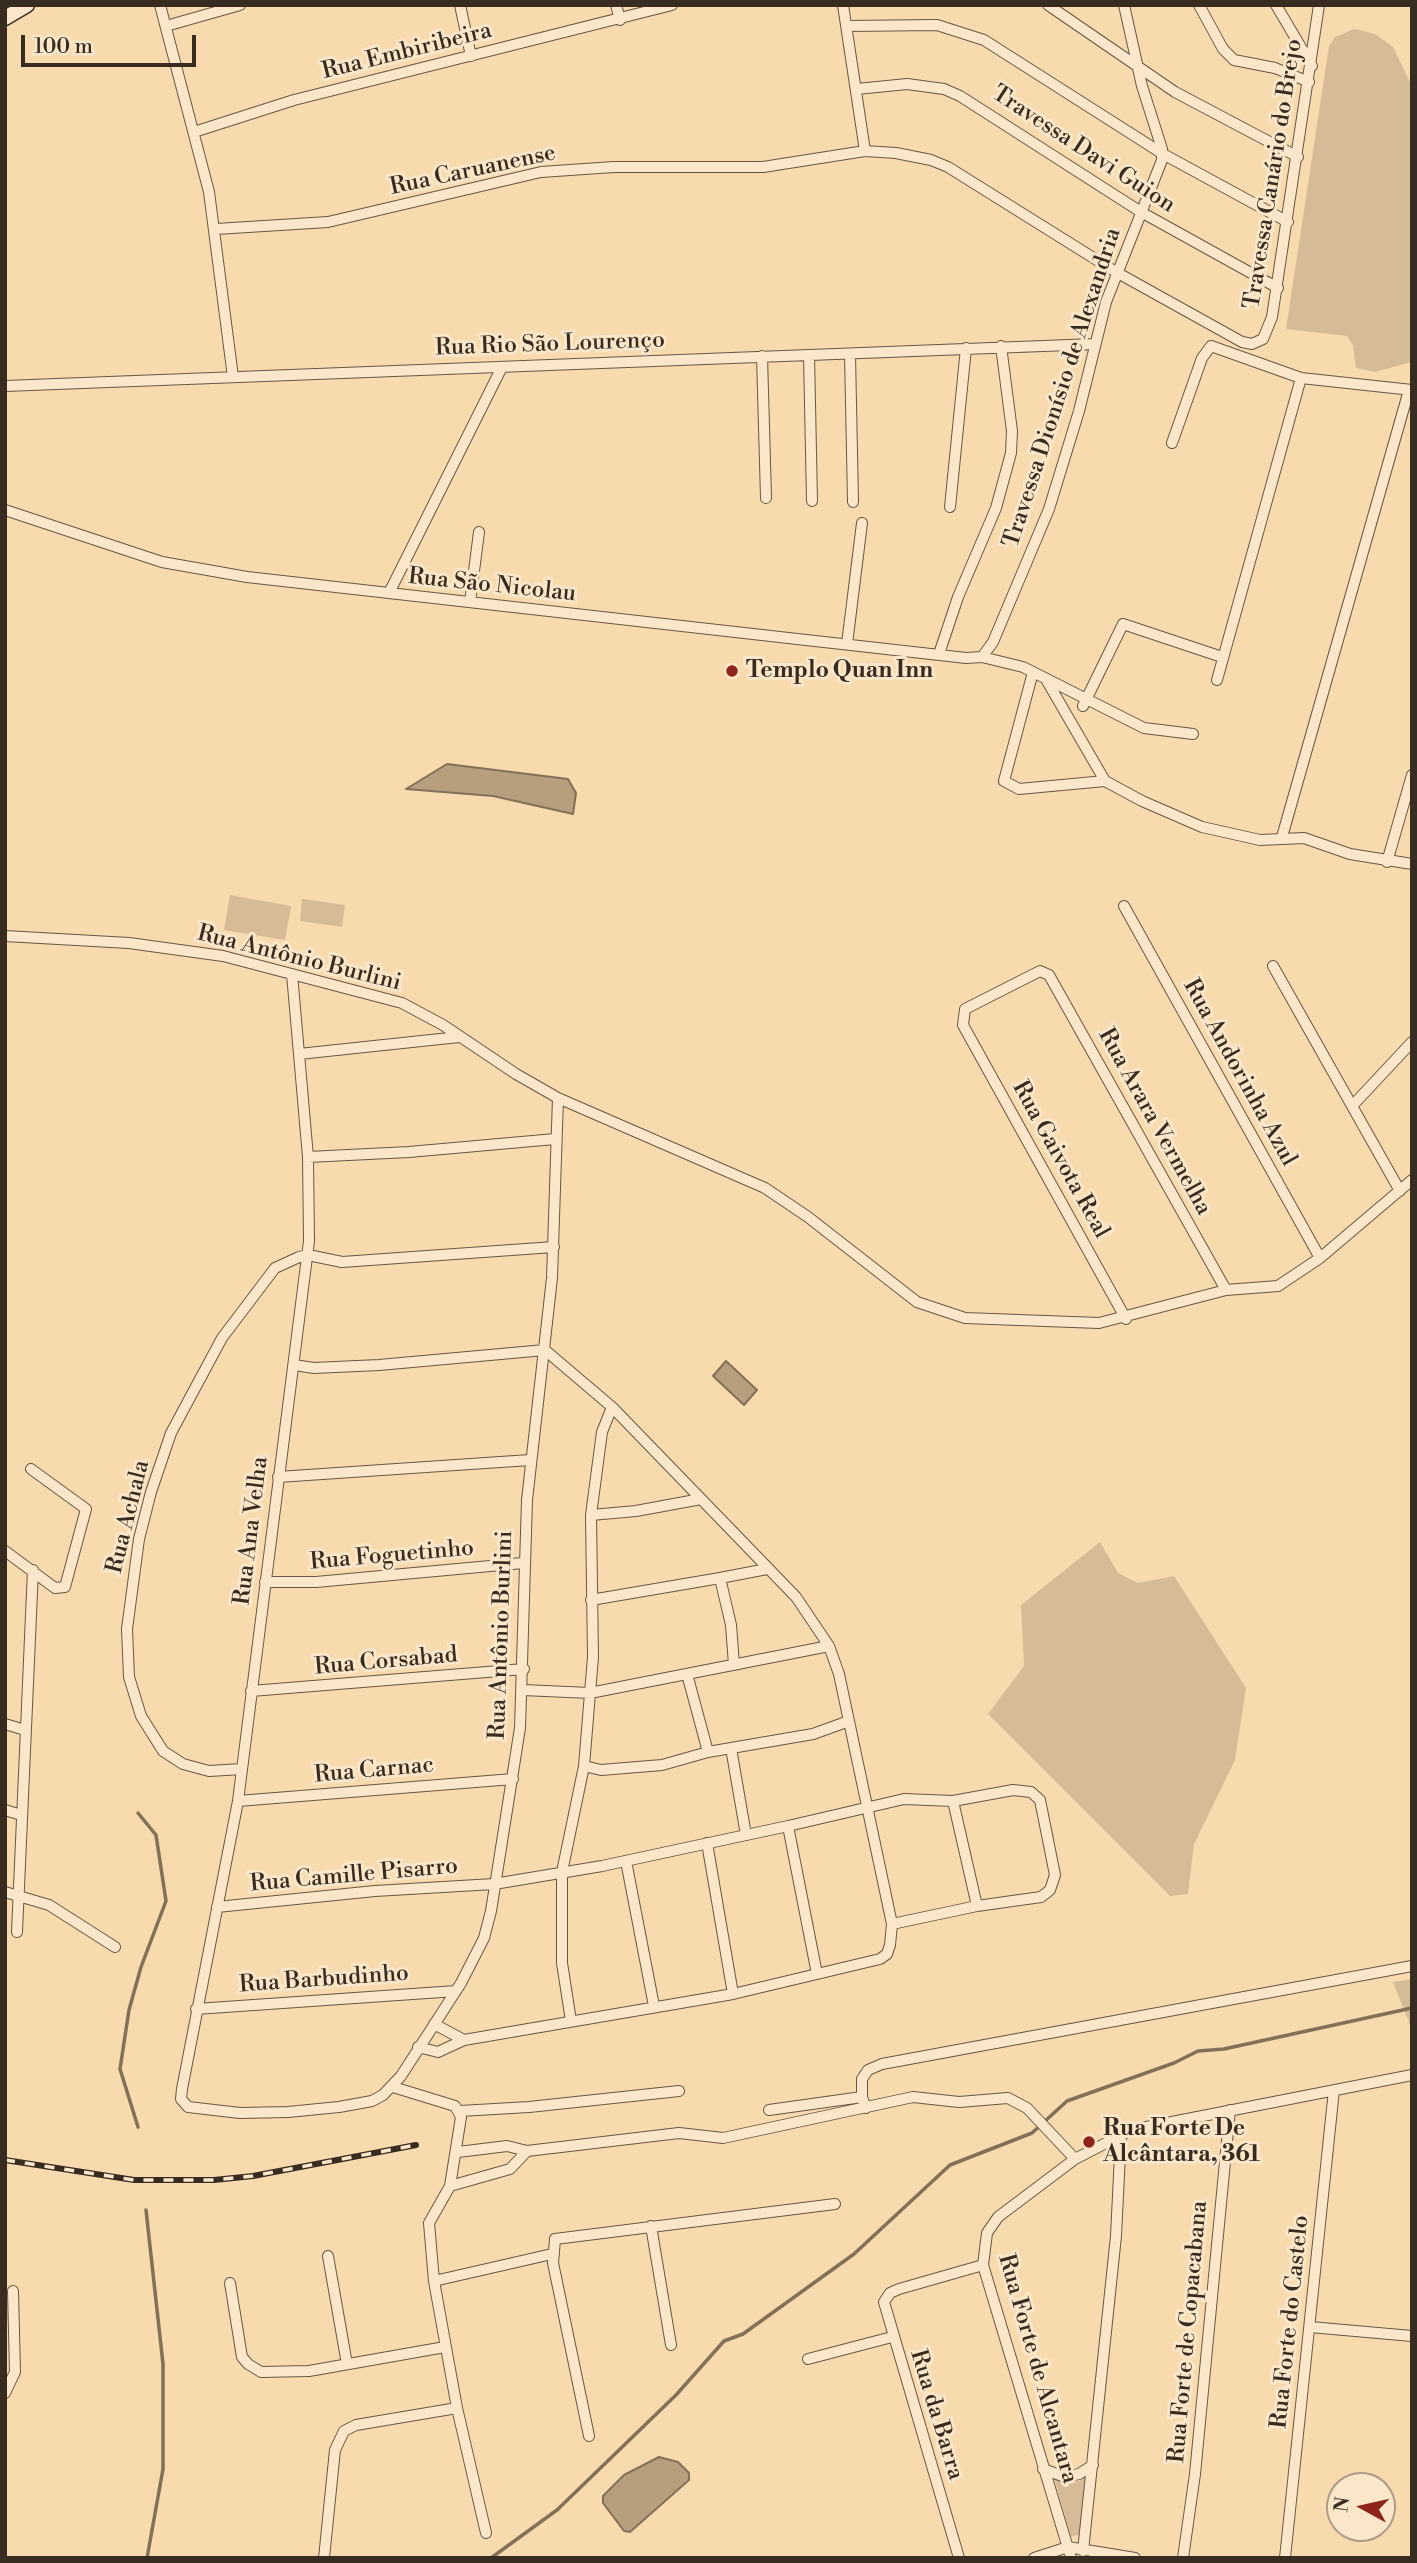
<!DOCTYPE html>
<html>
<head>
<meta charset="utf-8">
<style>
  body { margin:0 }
  #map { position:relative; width:1417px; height:2563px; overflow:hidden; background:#f7daae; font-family:"Libre Bodoni",serif }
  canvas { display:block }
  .frame { position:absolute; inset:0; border:7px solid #372c1f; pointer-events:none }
  .north { position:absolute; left:1326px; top:2472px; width:70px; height:70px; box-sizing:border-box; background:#fae7ca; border:2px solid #ac9c86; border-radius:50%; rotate:278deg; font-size:19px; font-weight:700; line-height:28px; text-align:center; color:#372c1f }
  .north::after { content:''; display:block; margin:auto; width:24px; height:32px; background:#8f2418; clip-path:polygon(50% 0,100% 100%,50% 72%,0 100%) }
  .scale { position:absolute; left:21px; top:35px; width:175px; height:32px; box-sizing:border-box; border:4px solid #372c1f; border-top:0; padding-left:9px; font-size:21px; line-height:24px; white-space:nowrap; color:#372c1f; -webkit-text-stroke:5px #fae7ca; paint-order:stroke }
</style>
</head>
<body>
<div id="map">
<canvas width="1417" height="2563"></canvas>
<div class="frame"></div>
<div class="north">N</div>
<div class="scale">100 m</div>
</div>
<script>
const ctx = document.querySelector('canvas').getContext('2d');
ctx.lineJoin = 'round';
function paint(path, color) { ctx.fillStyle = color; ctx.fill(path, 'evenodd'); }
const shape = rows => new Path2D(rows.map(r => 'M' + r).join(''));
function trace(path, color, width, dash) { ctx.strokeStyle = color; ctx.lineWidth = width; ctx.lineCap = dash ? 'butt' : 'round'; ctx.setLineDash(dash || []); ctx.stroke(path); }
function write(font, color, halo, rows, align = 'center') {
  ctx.font = font + ' "Libre Bodoni",serif'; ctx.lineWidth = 6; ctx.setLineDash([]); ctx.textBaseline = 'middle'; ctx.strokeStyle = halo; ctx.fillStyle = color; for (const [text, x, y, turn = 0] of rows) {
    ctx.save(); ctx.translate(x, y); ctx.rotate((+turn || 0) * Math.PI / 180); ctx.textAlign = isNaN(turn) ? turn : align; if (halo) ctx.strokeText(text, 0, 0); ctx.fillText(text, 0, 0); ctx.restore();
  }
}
paint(shape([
  [1354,29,1375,34,1393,47,1412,86,1412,362,1375,372,1356,368,1353,346,1347,336,1286,329,1329,46,1335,37],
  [230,895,291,906,285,940,224,930],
  [302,899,345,905,342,927,300,921],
  [1100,1542,1118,1573,1138,1583,1174,1576,1246,1688,1235,1760,1194,1844,1188,1894,1170,1896,988,1714,1024,1666,1021,1605],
  [1412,1979,1412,2030,1393,1982],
  [1088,2475,1080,2535,1071,2536,1054,2478,1065,2482,1079,2481]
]), '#d6bc96');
const water = shape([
  [447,764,568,779,576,793,573,814,493,796,406,789,447,764],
  [726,1361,757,1390,744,1405,713,1376,726,1361],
  [659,2457,678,2462,689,2473,689,2480,630,2532,624,2531,603,2503,603,2496,624,2475,659,2457]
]);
paint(water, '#b69f7d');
trace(water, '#837157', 2);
trace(shape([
  [138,1813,156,1835,166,1901,141,1967,129,2010,120,2069,138,2127],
  [146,2210,163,2364,163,2469,147,2558],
  [491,2558,557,2510,676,2395,724,2341,743,2334,854,2254,950,2165,1032,2133,1067,2101,1174,2063,1198,2051,1224,2049,1412,2008]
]), '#837157', 3.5);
const minor = shape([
  [160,5,209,192,233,377],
  [460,5,471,56],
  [616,5,620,20],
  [843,5,865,151],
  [1048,5,1175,92,1298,157],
  [1199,5,1223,49,1234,60,1275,68,1309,82],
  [1276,5,1312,66],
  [166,26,240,5],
  [846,26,937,25,984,40,1163,154,1288,222],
  [857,89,907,84,944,89,960,96,1141,212,1278,288],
  [194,132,294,100,672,5],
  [216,229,328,222,541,172,614,167,763,167,865,151,896,153,931,160,948,167,1116,272,1242,342,1252,344,1263,339,1272,317,1319,5],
  [850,354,853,502],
  [809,355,812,501],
  [762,356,766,498],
  [5,386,1095,344],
  [1172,443,1202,358,1211,346,1301,378,1412,390],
  [950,507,966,348],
  [5,510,162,562,247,577,966,658,982,657,1023,667,1144,728,1193,734],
  [389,593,502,367],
  [470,602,479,532],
  [847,644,862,523],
  [939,654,958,597,996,508,1011,453,1012,431,1001,346],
  [982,657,993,642,1049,509,1079,411,1106,302,1162,160,1162,149,1142,86,1124,5],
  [1033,672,1004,781,1019,789,1105,781],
  [1217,680,1301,378],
  [1047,681,1105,781,1142,801,1202,827,1260,840,1304,838,1350,854,1412,864],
  [1083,706,1123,624,1222,657],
  [1282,837,1409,390],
  [1387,862,1412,775],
  [1124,906,1320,1258],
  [5,936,129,943,223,956,402,1003,443,1025,516,1074,558,1098,765,1188,808,1217,917,1302,965,1318,1099,1323,1226,1290,1278,1286,1320,1258,1412,1180],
  [1273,966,1400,1191],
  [292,974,308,1157,309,1241,238,1801,182,2089,181,2099,188,2107,240,2113,288,2112,339,2107,372,2101,383,2095,401,2076,461,1983,484,1938,491,1911,520,1728,527,1500,552,1278,558,1098],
  [299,1054,459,1037],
  [1353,1105,1412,1042],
  [308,1157,409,1152,555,1139],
  [1126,1319,963,1025,965,1009,1040,971,1049,975,1226,1290],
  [294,1365,314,1368,379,1365,545,1350,612,1407],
  [278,1477,530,1460],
  [591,1515,636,1511,701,1499],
  [5,1551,55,1588,65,1587,86,1509,31,1469],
  [265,1582,316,1582,523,1563],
  [591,1600,720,1578],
  [734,1665,731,1625,720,1578,767,1569],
  [687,1674,708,1752],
  [523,1690,590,1693,829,1646],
  [251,1691,524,1669],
  [5,1724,25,1730],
  [731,1748,746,1835],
  [584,1766,601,1770,662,1765,708,1752,813,1734,849,1721],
  [242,1769,209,1771,183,1764,163,1751,141,1716,129,1677,127,1629,139,1539,151,1492,171,1433,222,1338,275,1268,299,1257,308,1255,342,1262,554,1247],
  [238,1801,513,1779],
  [953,1801,977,1906],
  [5,1810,21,1815],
  [707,1843,733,1994],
  [626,1861,654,2006],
  [5,1892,49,1905,115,1947],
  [217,1907,375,1891,494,1884,602,1866,788,1826],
  [17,1932,33,1570],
  [196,2009,456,1991],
  [571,2021,562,1963,562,1872,584,1766,593,1657,591,1515,602,1432,612,1407,796,1597,829,1646,839,1674,892,1924,890,1945,887,1954,880,1959,817,1974],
  [434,2024,464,2040],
  [418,2047,438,2052,464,2040,733,1994,817,1974,788,1826,904,1799,953,1801,1013,1790,1031,1792,1040,1800,1055,1875,1050,1890,1041,1897,977,1906,892,1924],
  [866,2108,862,2097,862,2079,868,2070,882,2064,1412,1966],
  [769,2110,862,2097],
  [460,2111,529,2107,679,2091],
  [458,2152,507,2146,527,2151,679,2133,723,2138,913,2097,959,2102,1008,2098,1027,2108,1075,2159],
  [450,2186,510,2169,527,2151],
  [651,2226,671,2345],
  [328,2256,347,2364],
  [434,2281,552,2254],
  [230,2283,242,2357,248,2364,261,2372,309,2371,445,2347],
  [1310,2327,1412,2336],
  [808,2359,892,2337],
  [5,2393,15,2372,13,2291],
  [457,2408,486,2533],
  [589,2436,553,2263,555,2239,835,2204],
  [1043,2469,1065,2477,1079,2474,1093,2465],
  [1083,2551,1116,2236,1121,2134],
  [324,2558,335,2450,344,2431,356,2425,457,2408,434,2281,429,2223,450,2186,461,2117,455,2106,393,2087],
  [959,2558,884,2302,890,2293,899,2289,983,2265],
  [1034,2558,1068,2547,1135,2558],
  [1071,2558,983,2265,987,2233,998,2217,1075,2159,1131,2130,1412,2075],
  [1183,2558,1195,2474,1230,2110],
  [1285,2558,1334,2090]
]);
const secondary = shape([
  [5,18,27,5]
]);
trace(minor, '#675843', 12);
trace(secondary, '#372c1f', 17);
trace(minor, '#fae7ca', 10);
trace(secondary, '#fae7ca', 14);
const rail = shape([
  [5,2160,134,2180,214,2180,253,2176,416,2145]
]);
trace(rail, '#372c1f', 6);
trace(rail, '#fae7ca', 3.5, [10]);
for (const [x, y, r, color] of [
  [732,671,7,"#8f2418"],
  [1089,2142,7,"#8f2418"]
]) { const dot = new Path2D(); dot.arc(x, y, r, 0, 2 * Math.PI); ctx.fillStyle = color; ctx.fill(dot); trace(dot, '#fae7ca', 2.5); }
write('23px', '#372c1f', '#fae7ca', [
  ["Rua Embiribeira",407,52,-14],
  ["Travessa Davi Guion",1083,150,33],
  ["Rua Caruanense",473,171,-12],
  ["Travessa Canário do Brejo",1274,174,-81],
  ["Rua Rio São Lourenço",550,345,-2],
  ["Travessa Dionísio de Alexandria",1063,388,-72],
  ["Rua São Nicolau",492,586,6],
  ["Rua Antônio Burlini",299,959,14],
  ["Rua Andorinha Azul",1239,1073,61],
  ["Rua Arara Vermelha",1154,1122,61],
  ["Rua Gaivota Real",1060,1160,61],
  ["Rua Achala",129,1517,-76],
  ["Rua Ana Velha",252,1531,-83],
  ["Rua Foguetinho",392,1556,-5],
  ["Rua Antônio Burlini",502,1635,-88],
  ["Rua Corsabad",386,1662,-5],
  ["Rua Carnac",374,1771,-5],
  ["Rua Camille Pisarro",354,1876,-5],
  ["Rua Barbudinho",324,1980,-4],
  ["Rua Forte do Castelo",1291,2322,-84],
  ["Rua Forte de Copacabana",1189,2332,-85],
  ["Rua Forte de Alcantara",1037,2369,74],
  ["Rua da Barra",936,2415,73]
]);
write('bold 23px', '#372c1f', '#fae7ca', [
  ["Templo Quan Inn",746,671],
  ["Rua Forte De",1103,2129],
  ["Alcântara, 361",1103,2155]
], 'left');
</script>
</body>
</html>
